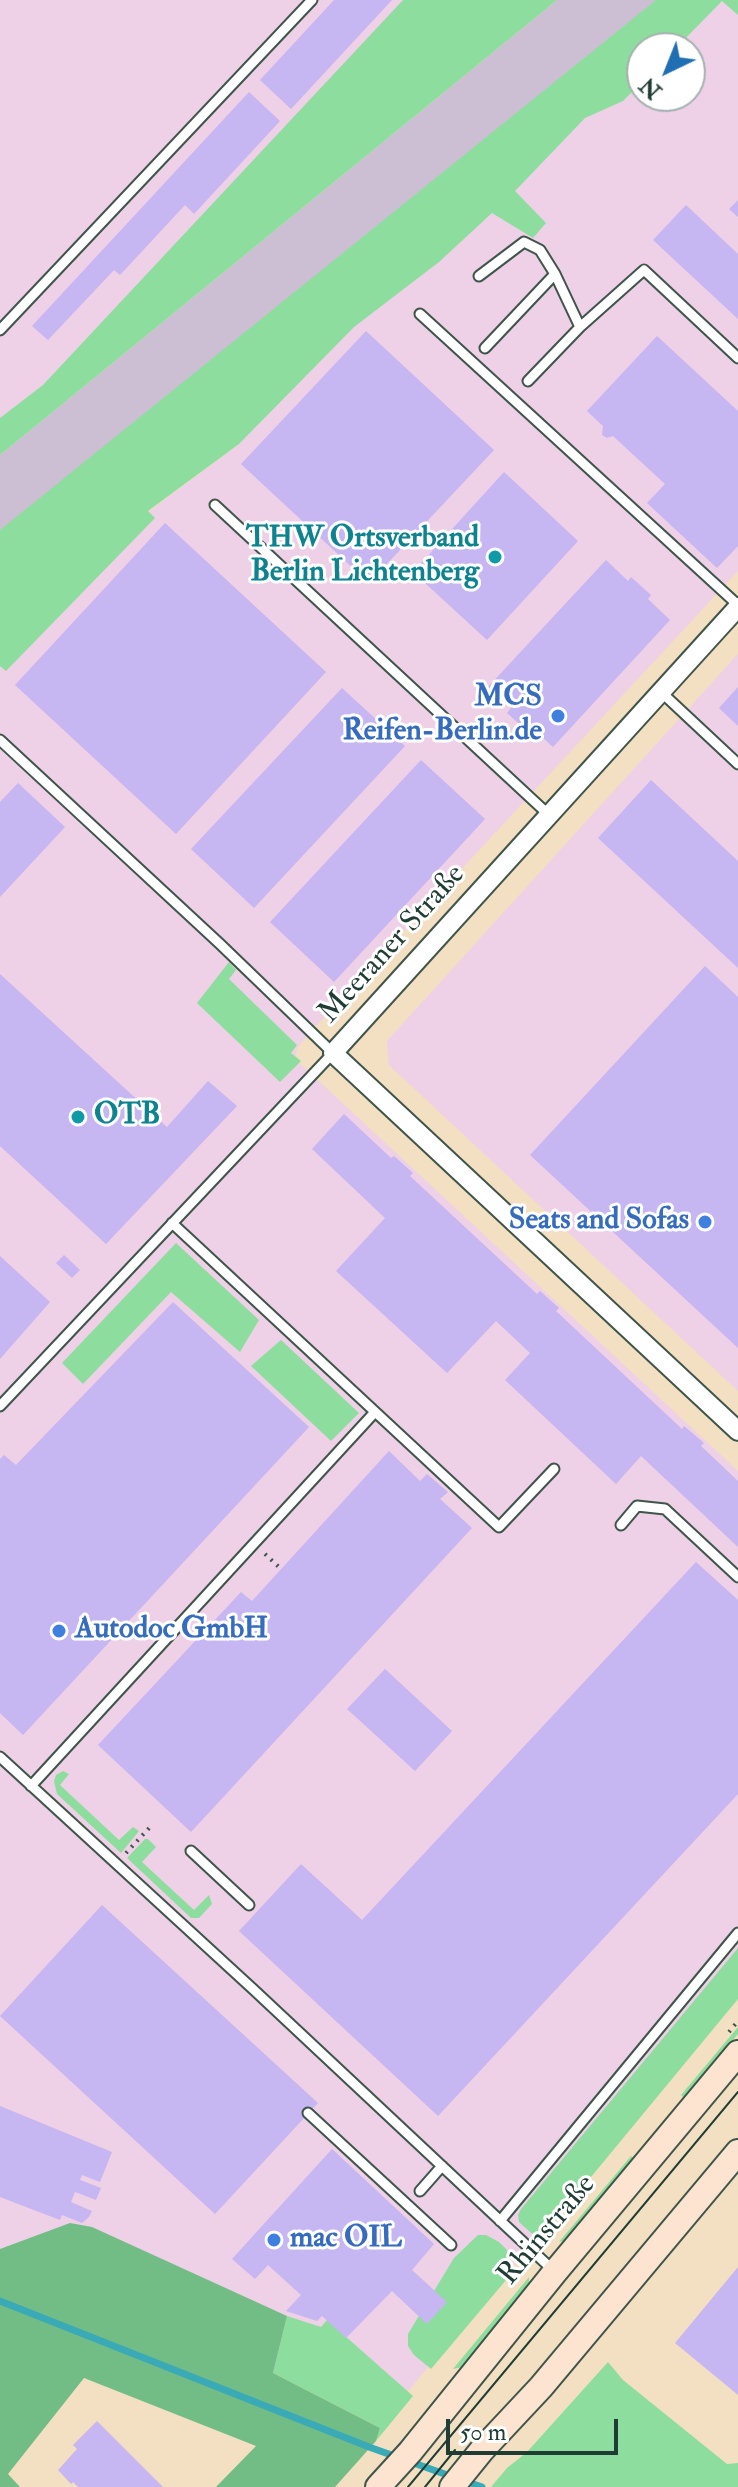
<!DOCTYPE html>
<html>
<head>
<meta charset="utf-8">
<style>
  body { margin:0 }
  #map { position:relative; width:738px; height:2487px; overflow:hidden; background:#f3dfc2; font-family:"IM FELL Double Pica",serif }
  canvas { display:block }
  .north { position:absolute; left:626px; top:32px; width:80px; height:80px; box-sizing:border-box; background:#fff; border:2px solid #a5b1ae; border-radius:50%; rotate:223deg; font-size:22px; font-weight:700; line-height:32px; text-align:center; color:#1f3d34 }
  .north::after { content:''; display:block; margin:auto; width:28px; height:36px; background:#1f6fb2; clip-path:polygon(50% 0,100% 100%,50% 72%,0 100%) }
  .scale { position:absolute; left:446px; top:2419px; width:172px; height:36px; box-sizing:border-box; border:4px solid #1f3d34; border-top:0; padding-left:10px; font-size:24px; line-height:28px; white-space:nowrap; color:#1f3d34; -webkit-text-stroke:6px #fff; paint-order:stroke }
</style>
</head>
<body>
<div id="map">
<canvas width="738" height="2487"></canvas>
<div class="north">N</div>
<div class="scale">50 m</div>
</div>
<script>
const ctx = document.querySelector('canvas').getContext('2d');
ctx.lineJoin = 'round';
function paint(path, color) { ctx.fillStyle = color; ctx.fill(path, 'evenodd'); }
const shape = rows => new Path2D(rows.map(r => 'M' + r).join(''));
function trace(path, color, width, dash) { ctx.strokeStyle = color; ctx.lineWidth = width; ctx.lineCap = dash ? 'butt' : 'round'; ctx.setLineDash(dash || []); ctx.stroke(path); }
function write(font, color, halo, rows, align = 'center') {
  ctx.font = font + ' "IM FELL Double Pica",serif'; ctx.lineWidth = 6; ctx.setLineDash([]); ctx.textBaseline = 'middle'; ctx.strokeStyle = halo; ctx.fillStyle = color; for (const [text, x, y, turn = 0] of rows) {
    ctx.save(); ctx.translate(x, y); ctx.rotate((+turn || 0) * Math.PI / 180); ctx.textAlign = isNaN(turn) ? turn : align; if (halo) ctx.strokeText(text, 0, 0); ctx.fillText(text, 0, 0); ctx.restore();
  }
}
paint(shape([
  [0,0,433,0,0,432],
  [722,1,738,8,738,571,314,1028,297,1048,295,1059,738,1471,738,1982,540,2232,385,2419,0,2266,0,623,239,444,435,240,642,68,642,96,690,96,690,48,666,48],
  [738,654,738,1391,389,1065,387,1041]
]), '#eed0e7');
paint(shape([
  [557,0,657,0,0,532,0,455]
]), '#ccbed3');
paint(shape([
  [403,0,557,0,0,455,0,418,43,385],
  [656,0,738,0,738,15,722,1,676,48,642,48,642,82,623,101,585,118,515,191,546,223,533,238,492,213,439,262,354,327,239,444,148,511,155,518,6,671,0,666,0,530],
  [229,962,236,970,229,979,297,1045,291,1053,301,1061,280,1082,197,1003],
  [176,1243,259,1320,240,1352,171,1292,83,1384,62,1363],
  [281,1340,359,1413,331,1441,251,1366],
  [63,1771,69,1774,60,1785,119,1840,133,1827,139,1831,121,1853,57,1794,54,1781,56,1775],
  [145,1839,148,1839,156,1847,142,1862,194,1910,209,1895,212,1904,199,1918,191,1918,127,1858],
  [738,1948,738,1999,539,2240,519,2222,518,2215,521,2209],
  [738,2027,738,2034,684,2098,681,2095],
  [631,2156,635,2159,567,2240,559,2242],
  [478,2235,486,2235,499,2242,512,2255,508,2270,512,2273,431,2369,414,2355,408,2346,408,2334,454,2258],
  [529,2277,529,2284,522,2294,462,2367,453,2369],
  [287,2316,321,2327,327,2320,413,2396,376,2441,380,2428,273,2373],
  [608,2362,623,2380,727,2464,738,2463,738,2487,491,2487,507,2468,527,2452]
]), '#8dde9e');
paint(shape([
  [70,2223,92,2227,287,2316,273,2373,380,2428,376,2441,335,2487,216,2487,256,2446,84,2378,8,2474,20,2487,0,2487,0,2249]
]), '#72bd85');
trace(shape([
  [0,2301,369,2447,453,2477],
  [465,2481,482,2487]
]), '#3aaab7', 7);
paint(shape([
  [334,0,392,0,291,109,260,80],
  [249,92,280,121,194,214,185,205,120,275,114,270,48,340,32,326],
  [738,200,738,217,729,209],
  [686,205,738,254,738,319,653,240],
  [366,331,494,450,369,583,241,464],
  [657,336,738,411,738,546,717,568,647,503,665,484,613,436,607,438,602,435,603,426,587,411],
  [504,472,578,541,487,640,413,572],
  [165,523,326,672,176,834,15,685],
  [606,560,628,581,631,577,651,595,648,599,670,620,553,747,530,726,526,730,507,713,511,708,488,687],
  [738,687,738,726,719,708],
  [342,688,405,746,254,908,191,849],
  [421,760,485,819,334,982,270,922],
  [651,780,738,861,738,968,598,838],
  [18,783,65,827,0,897,0,802],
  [705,966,738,997,738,1348,530,1155],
  [0,974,167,1127,208,1081,237,1106,106,1244,0,1146],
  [344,1114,391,1158,394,1156,413,1173,410,1176,537,1294,540,1291,559,1308,556,1311,682,1429,684,1426,704,1443,701,1446,738,1481,738,1547,641,1456,616,1484,505,1380,530,1353,496,1321,447,1373,336,1271,385,1218,312,1149],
  [64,1255,80,1270,72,1278,56,1263],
  [0,1256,50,1302,0,1359],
  [173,1302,309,1427,23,1735,0,1713,0,1459,4,1455,16,1465],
  [389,1451,420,1481,427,1474,448,1492,440,1499,472,1528,191,1832,98,1745,241,1592,252,1601],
  [696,1562,738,1600,738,1794,438,2116,239,1931,301,1864,362,1920],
  [385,1669,452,1731,415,1771,347,1709],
  [102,1905,318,2103,215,2214,0,2016],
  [0,2106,112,2152,100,2182,82,2175,80,2180,101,2188,96,2200,75,2192,71,2202,92,2211,89,2217,82,2223,62,2215,60,2220,0,2197],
  [332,2149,434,2244,412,2270,447,2302,427,2324,392,2291,346,2338,322,2316,317,2321,286,2311,301,2295,268,2265,255,2279,232,2259],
  [738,2267,738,2395,675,2343],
  [97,2421,163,2487,78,2487,73,2482,71,2484,58,2470,77,2449,73,2445]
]), '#c6b6f1');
const lane = shape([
  [479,276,524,242,540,250,555,274],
  [420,314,738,605],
  [0,330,312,0],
  [485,348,555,274,580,327],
  [528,381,580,327,644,270,738,358],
  [215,505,549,815],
  [660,691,738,764],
  [0,740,220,944,333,1053,0,1406],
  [172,1223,499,1527,554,1469],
  [621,1525,637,1506,665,1509,738,1577],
  [0,1757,254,1990,555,2272],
  [31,1786,375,1412],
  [191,1851,249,1905],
  [308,2113,451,2245],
  [420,2191,442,2166],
  [500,2221,738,1933]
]);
const street = shape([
  [738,607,333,1053,738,1431]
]);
const secondary = shape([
  [378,2487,410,2452,555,2272,738,2053],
  [452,2487,482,2450,541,2387,738,2152]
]);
trace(lane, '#3f5549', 13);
trace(street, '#3f5549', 22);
trace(secondary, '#3f5549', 28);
trace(shape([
  [265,1554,281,1569],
  [126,1853,151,1826],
  [729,2032,738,2021]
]), '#3f5549', 4, [2, 6]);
trace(lane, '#fff', 9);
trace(street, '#fff', 18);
trace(secondary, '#fde4d1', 24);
trace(shape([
  [408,2487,738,2092],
  [425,2487,455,2450]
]), '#1f3d34', 2);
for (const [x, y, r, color] of [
  [495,557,8,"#0f9aa8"],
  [558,716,8,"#3f7fe0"],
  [78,1117,8,"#0f9aa8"],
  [705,1222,8,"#3f7fe0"],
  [59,1631,8,"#3f7fe0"],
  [274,2240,8,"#3f7fe0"]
]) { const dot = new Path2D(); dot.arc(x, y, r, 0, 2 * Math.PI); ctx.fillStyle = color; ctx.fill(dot); trace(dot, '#fff', 3); }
write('bold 30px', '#0d838f', '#fff', [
  ["THW Ortsverband",479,540],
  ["Berlin Lichtenberg",479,574],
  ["OTB",94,1117,"left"]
], 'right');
write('bold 30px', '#366cbe', '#fff', [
  ["MCS",542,699],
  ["Reifen-Berlin.de",542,733],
  ["Seats and Sofas",689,1222],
  ["Autodoc GmbH",75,1631,"left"],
  ["mac OIL",290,2240,"left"]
], 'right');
write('30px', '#1f3d34', '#fff', [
  ["Meeraner Straße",393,945,-48],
  ["Rhinstraße",548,2231,-50]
]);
</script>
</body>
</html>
